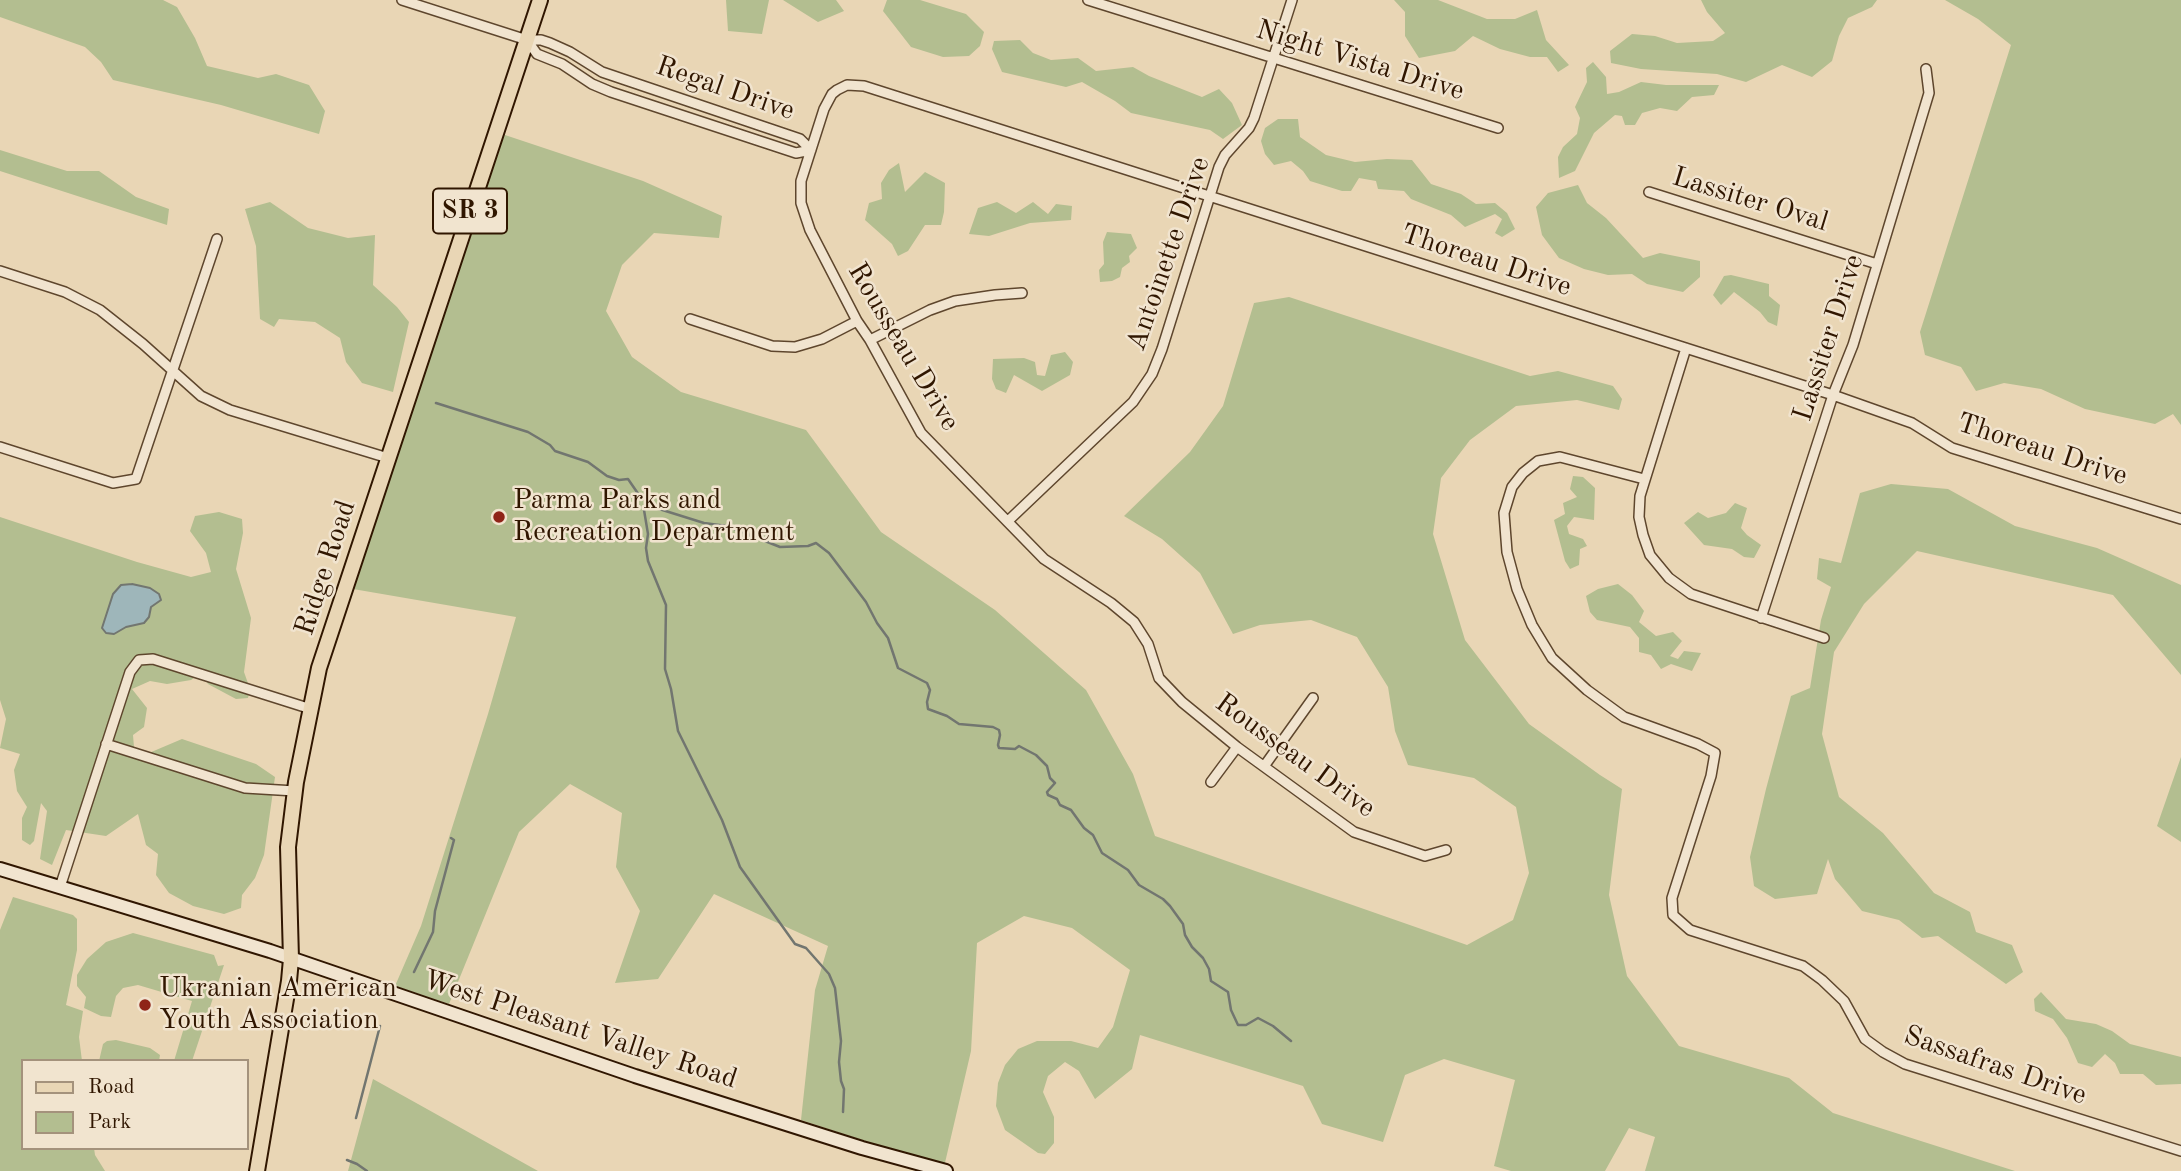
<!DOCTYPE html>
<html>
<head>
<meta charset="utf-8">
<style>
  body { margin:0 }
  #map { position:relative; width:2181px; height:1171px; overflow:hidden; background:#e9d6b5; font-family:"Old Standard TT",serif }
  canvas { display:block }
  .legend { position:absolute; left:21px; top:1059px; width:228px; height:91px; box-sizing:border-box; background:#f1e4cf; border:2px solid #a4927c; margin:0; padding:9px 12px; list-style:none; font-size:21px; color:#301600 }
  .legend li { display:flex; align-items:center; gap:14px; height:35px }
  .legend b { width:35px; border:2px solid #a4927c }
</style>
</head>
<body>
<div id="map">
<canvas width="2181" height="1171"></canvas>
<ul class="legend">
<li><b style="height:9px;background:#e9d6b5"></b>Road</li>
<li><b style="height:19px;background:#b3be90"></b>Park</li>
</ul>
</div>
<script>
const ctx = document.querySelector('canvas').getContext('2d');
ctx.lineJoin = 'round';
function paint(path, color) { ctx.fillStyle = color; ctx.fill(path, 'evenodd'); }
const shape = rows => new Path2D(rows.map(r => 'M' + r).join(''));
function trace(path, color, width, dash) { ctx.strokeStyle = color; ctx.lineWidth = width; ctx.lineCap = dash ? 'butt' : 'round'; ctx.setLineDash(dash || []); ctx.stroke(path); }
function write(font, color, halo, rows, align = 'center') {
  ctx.font = font + ' "Old Standard TT",serif'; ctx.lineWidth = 5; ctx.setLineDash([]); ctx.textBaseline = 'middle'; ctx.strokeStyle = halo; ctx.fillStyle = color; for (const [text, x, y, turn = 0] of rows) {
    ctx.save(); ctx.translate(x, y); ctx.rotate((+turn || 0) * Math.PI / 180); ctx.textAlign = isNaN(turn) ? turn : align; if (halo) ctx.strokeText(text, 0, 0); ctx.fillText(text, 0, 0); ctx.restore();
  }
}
paint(shape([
  [0,0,163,0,177,7,195,38,207,66,258,78,276,74,309,85,325,111,319,134,221,105,113,80,101,62,85,47,0,17],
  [726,0,769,0,762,34,728,31],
  [783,0,836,0,844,11,818,22],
  [887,0,920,0,966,14,984,32,980,46,969,56,943,57,911,47,883,11],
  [1394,0,1438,0,1487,19,1515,19,1537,10,1546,40,1569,65,1558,72,1547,57,1530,57,1500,49,1473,36,1455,51,1419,58,1405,36,1405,12],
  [1701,0,1877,0,1872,7,1848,18,1839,36,1832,61,1812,77,1782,65,1746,82,1717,74,1641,69,1611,63,1610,51,1632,34,1655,36,1677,43,1713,41,1725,33,1707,12],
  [1945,0,2181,0,2181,425,2173,414,2155,424,2085,409,2041,389,2004,383,1976,391,1961,367,1925,355,1920,332,2011,45,1978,19],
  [1020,40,1033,53,1051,60,1078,58,1096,71,1133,67,1149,76,1202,97,1219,89,1232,103,1242,125,1223,139,1210,130,1131,113,1115,101,1082,82,1066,87,1002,72,992,49,994,41],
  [1593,62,1606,77,1607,94,1619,92,1641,82,1666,85,1719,85,1714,95,1692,97,1677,111,1660,108,1642,113,1635,125,1625,125,1622,116,1615,115,1594,133,1575,171,1559,178,1558,157,1563,147,1577,134,1580,118,1575,107,1587,82,1586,68],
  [1278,119,1298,119,1300,137,1326,155,1355,162,1387,159,1412,160,1431,184,1461,194,1476,204,1495,203,1507,213,1515,229,1502,237,1495,233,1502,219,1495,214,1465,227,1451,215,1411,199,1404,191,1378,189,1376,181,1359,178,1351,191,1342,191,1310,181,1303,171,1291,161,1274,165,1265,154,1261,141,1265,128],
  [502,134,643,181,722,216,719,238,654,233,622,265,606,311,632,357,681,392,806,430,881,532,995,610,1086,690,1133,774,1155,836,1467,945,1513,920,1529,873,1516,807,1474,778,1408,765,1395,731,1388,687,1357,637,1311,620,1260,625,1233,634,1200,573,1162,539,1124,516,1190,452,1223,406,1254,303,1289,297,1530,376,1558,371,1613,386,1622,399,1619,410,1577,400,1516,406,1470,440,1441,478,1433,534,1465,640,1529,724,1600,775,1622,789,1609,895,1627,976,1679,1046,1789,1078,1833,1113,2015,1171,1645,1171,1655,1137,1629,1128,1605,1171,1511,1171,1494,1166,1515,1080,1444,1059,1405,1075,1383,1142,1322,1124,1303,1086,1140,1035,1132,1069,1095,1099,1079,1071,1065,1062,1048,1076,1043,1092,1054,1117,1054,1143,1045,1154,1038,1153,1005,1130,996,1106,998,1083,1005,1065,1018,1049,1037,1041,1071,1041,1098,1048,1113,1027,1130,970,1072,928,1024,916,977,943,971,1051,944,1167,801,1120,815,990,828,946,714,894,658,979,615,983,640,911,616,867,622,813,570,784,519,832,449,1004,395,986,421,926,488,714,516,617,353,589],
  [0,150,67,171,99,171,136,197,169,209,167,225,0,171],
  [899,163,905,192,925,172,945,183,944,212,941,225,925,225,908,251,898,256,892,244,865,220,869,203,882,199,881,183,889,170],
  [1578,185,1587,203,1606,218,1643,258,1660,253,1700,261,1700,277,1683,292,1647,284,1632,274,1608,275,1584,269,1559,258,1542,235,1536,207,1548,193],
  [270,202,308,228,348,238,375,235,373,285,397,307,409,322,393,392,362,383,346,362,340,338,315,322,279,319,274,327,260,319,256,246,245,209],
  [997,202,1016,213,1033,202,1048,214,1056,204,1072,206,1071,220,1030,223,989,236,969,234,978,208],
  [1107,232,1131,234,1137,248,1129,256,1130,262,1122,268,1120,277,1112,281,1100,282,1099,270,1104,264,1103,242],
  [1731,275,1769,284,1769,296,1780,305,1777,326,1768,322,1760,312,1734,292,1721,305,1713,295,1724,276],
  [1065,352,1073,362,1070,375,1042,391,1014,375,1006,393,996,389,992,379,993,359,1024,358,1035,362,1037,375,1045,376,1051,355],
  [1573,476,1583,477,1595,488,1594,520,1574,517,1567,526,1569,534,1583,539,1587,546,1580,549,1579,565,1570,569,1565,561,1554,520,1565,514,1563,503,1577,497,1570,489],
  [1891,484,1948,489,2015,526,2097,548,2181,585,2181,675,2113,595,1917,551,1864,604,1834,652,1822,734,1839,797,1883,833,1934,893,1970,912,1976,932,2012,945,2023,972,2006,984,1938,936,1922,938,1899,920,1862,911,1835,879,1828,859,1817,894,1775,899,1754,886,1750,857,1766,789,1791,696,1810,688,1821,620,1831,587,1817,579,1819,558,1841,563,1860,493],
  [1735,503,1747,508,1741,528,1747,535,1761,545,1754,558,1744,557,1732,549,1704,545,1684,523,1698,512,1708,518,1726,513],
  [219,512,242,519,243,533,236,569,251,618,244,672,250,689,248,698,236,699,208,684,201,673,191,680,167,684,150,681,132,689,147,708,144,727,133,735,134,747,149,753,182,739,256,764,275,777,264,855,255,878,242,895,241,908,224,914,193,906,169,893,156,875,158,854,146,845,138,814,106,836,66,830,52,865,40,859,47,811,41,803,34,841,30,845,22,840,22,818,27,807,17,791,14,770,20,754,0,748,6,719,0,700,0,517,137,562,191,577,211,572,206,553,190,531,195,516],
  [1618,584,1632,595,1644,611,1639,622,1656,636,1673,632,1682,641,1670,656,1678,659,1684,651,1701,653,1692,671,1671,664,1661,669,1651,655,1639,652,1639,638,1630,627,1597,620,1590,612,1586,596,1598,589],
  [2181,757,2181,842,2157,826],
  [13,897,73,915,77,919,77,950,66,1005,83,1011,79,1037,82,1061,23,1061,23,1148,94,1148,95,1155,105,1171,0,1171,0,930],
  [133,933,214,955,218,966,224,965,192,1061,174,1061,192,1001,138,985,123,988,116,996,111,1017,101,1016,84,1008,86,997,77,986,77,975,87,959,106,942],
  [2041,992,2066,1019,2096,1024,2112,1031,2130,1044,2181,1057,2181,1084,2156,1085,2143,1074,2120,1074,2115,1063,2105,1054,2092,1067,2078,1063,2067,1038,2053,1019,2035,1011,2034,999],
  [116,1040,150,1048,160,1055,159,1061,99,1061,103,1044,107,1041],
  [373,1079,418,1104,538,1171,348,1171]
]), '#b3be90');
const water = shape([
  [132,584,150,588,159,594,161,600,151,607,149,617,144,623,126,627,114,634,106,633,102,628,113,594,121,585,132,584]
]);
paint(water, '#9eb6ba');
trace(water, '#727670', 2);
trace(shape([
  [436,403,528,432,550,445,555,451,588,462,607,476,619,480,628,479,639,495,656,508,704,523,727,526,780,547,808,546,816,543,829,553,866,602,877,623,888,638,898,668,927,683,930,690,927,702,928,709,947,716,959,724,993,727,999,730,1000,735,998,745,999,748,1015,749,1019,746,1036,755,1047,766,1050,778,1055,783,1047,792,1048,795,1057,799,1060,805,1071,810,1084,828,1093,835,1102,853,1128,870,1139,885,1163,899,1170,906,1183,924,1185,935,1192,947,1203,958,1209,969,1211,981,1228,992,1231,1010,1238,1025,1246,1025,1258,1018,1273,1026,1291,1041],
  [648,502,644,510,648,534,646,548,648,561,666,605,665,669,671,689,678,731,722,820,740,867,795,944,806,948,829,974,835,988,841,1041,839,1062,841,1081,844,1089,843,1112],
  [414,972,433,932,435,911,454,840,451,838],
  [356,1118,380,1026],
  [347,1160,357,1164,367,1171]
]), '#727670', 2.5);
const minor = shape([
  [402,0,527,40,541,40,550,43,570,52,602,72,800,139,811,150],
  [1088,0,1498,128],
  [527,40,537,54,562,64,592,84,611,92,796,153,811,150],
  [1649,192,1877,264],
  [0,271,65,292,100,310,143,344,201,396,230,410,388,458],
  [690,319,772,346,795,347,822,339,857,321],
  [870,340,930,310,955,301,995,295,1022,293],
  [1686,348,1640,496,1639,517,1643,535,1650,555,1669,578,1691,594,1824,638],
  [0,447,113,483,136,479,217,239],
  [1644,479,1560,457,1538,461,1523,473,1512,487,1504,513,1507,552,1517,589,1532,625,1552,658,1587,690,1624,717,1698,744,1715,753,1711,776,1672,898,1673,915,1690,930,1803,966,1822,980,1844,1001,1865,1039,1883,1052,1905,1064,2181,1151],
  [1008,521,1133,402,1152,374,1162,349,1219,167,1225,155,1249,128,1254,118,1292,0],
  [1761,618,1833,395,1853,345,1929,93,1926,69],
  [106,744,245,788,295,791],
  [1265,765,1313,698],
  [1211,782,1237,747],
  [1446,850,1425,856,1354,832,1237,747,1182,702,1159,678,1148,644,1134,622,1111,603,1044,559,921,433,870,340,857,321,810,230,801,203,801,181,824,109,832,94,837,90,847,85,864,86,1833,395,1912,423,1952,448,2181,519],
  [60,887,130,672,139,660,153,659,311,709]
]);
const secondary = shape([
  [0,869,270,951,635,1076,862,1148,946,1171]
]);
const primary = shape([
  [257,1171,289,981,291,959,288,847,296,782,319,668,540,0]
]);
trace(minor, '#5e462d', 12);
trace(secondary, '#301600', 16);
trace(primary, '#301600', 18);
trace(minor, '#f1e4cf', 9);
trace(secondary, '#f1e4cf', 12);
trace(primary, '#e9d6b5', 14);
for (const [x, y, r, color] of [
  [499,517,7,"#8f2418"],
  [145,1005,7,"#8f2418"]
]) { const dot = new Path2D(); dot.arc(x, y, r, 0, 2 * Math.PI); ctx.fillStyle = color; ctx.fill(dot); trace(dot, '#f1e4cf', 2.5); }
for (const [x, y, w] of [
  [470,211,74]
]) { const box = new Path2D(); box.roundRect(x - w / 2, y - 22.5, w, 45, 5); ctx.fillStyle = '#f1e4cf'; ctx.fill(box); trace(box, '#301600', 2); }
write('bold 26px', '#301600', null, [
  ["SR 3",470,211]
]);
write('28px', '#301600', '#f1e4cf', [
  ["Night Vista Drive",1360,61,17],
  ["Regal Drive",725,89,19],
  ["Lassiter Oval",1750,200,17],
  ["Antoinette Drive",1169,254,-71],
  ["Thoreau Drive",1486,261,18],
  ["Lassiter Drive",1829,338,-72],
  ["Rousseau Drive",903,347,59],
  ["Thoreau Drive",2042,450,18],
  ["Ridge Road",326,568,-72],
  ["Rousseau Drive",1295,756,36],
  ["West Pleasant Valley Road",580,1030,18],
  ["Sassafras Drive",1995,1066,19]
]);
write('28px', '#301600', '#f1e4cf', [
  ["Parma Parks and",513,501],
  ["Recreation Department",513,533],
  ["Ukranian American",159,989],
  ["Youth Association",159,1021]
], 'left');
</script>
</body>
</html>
